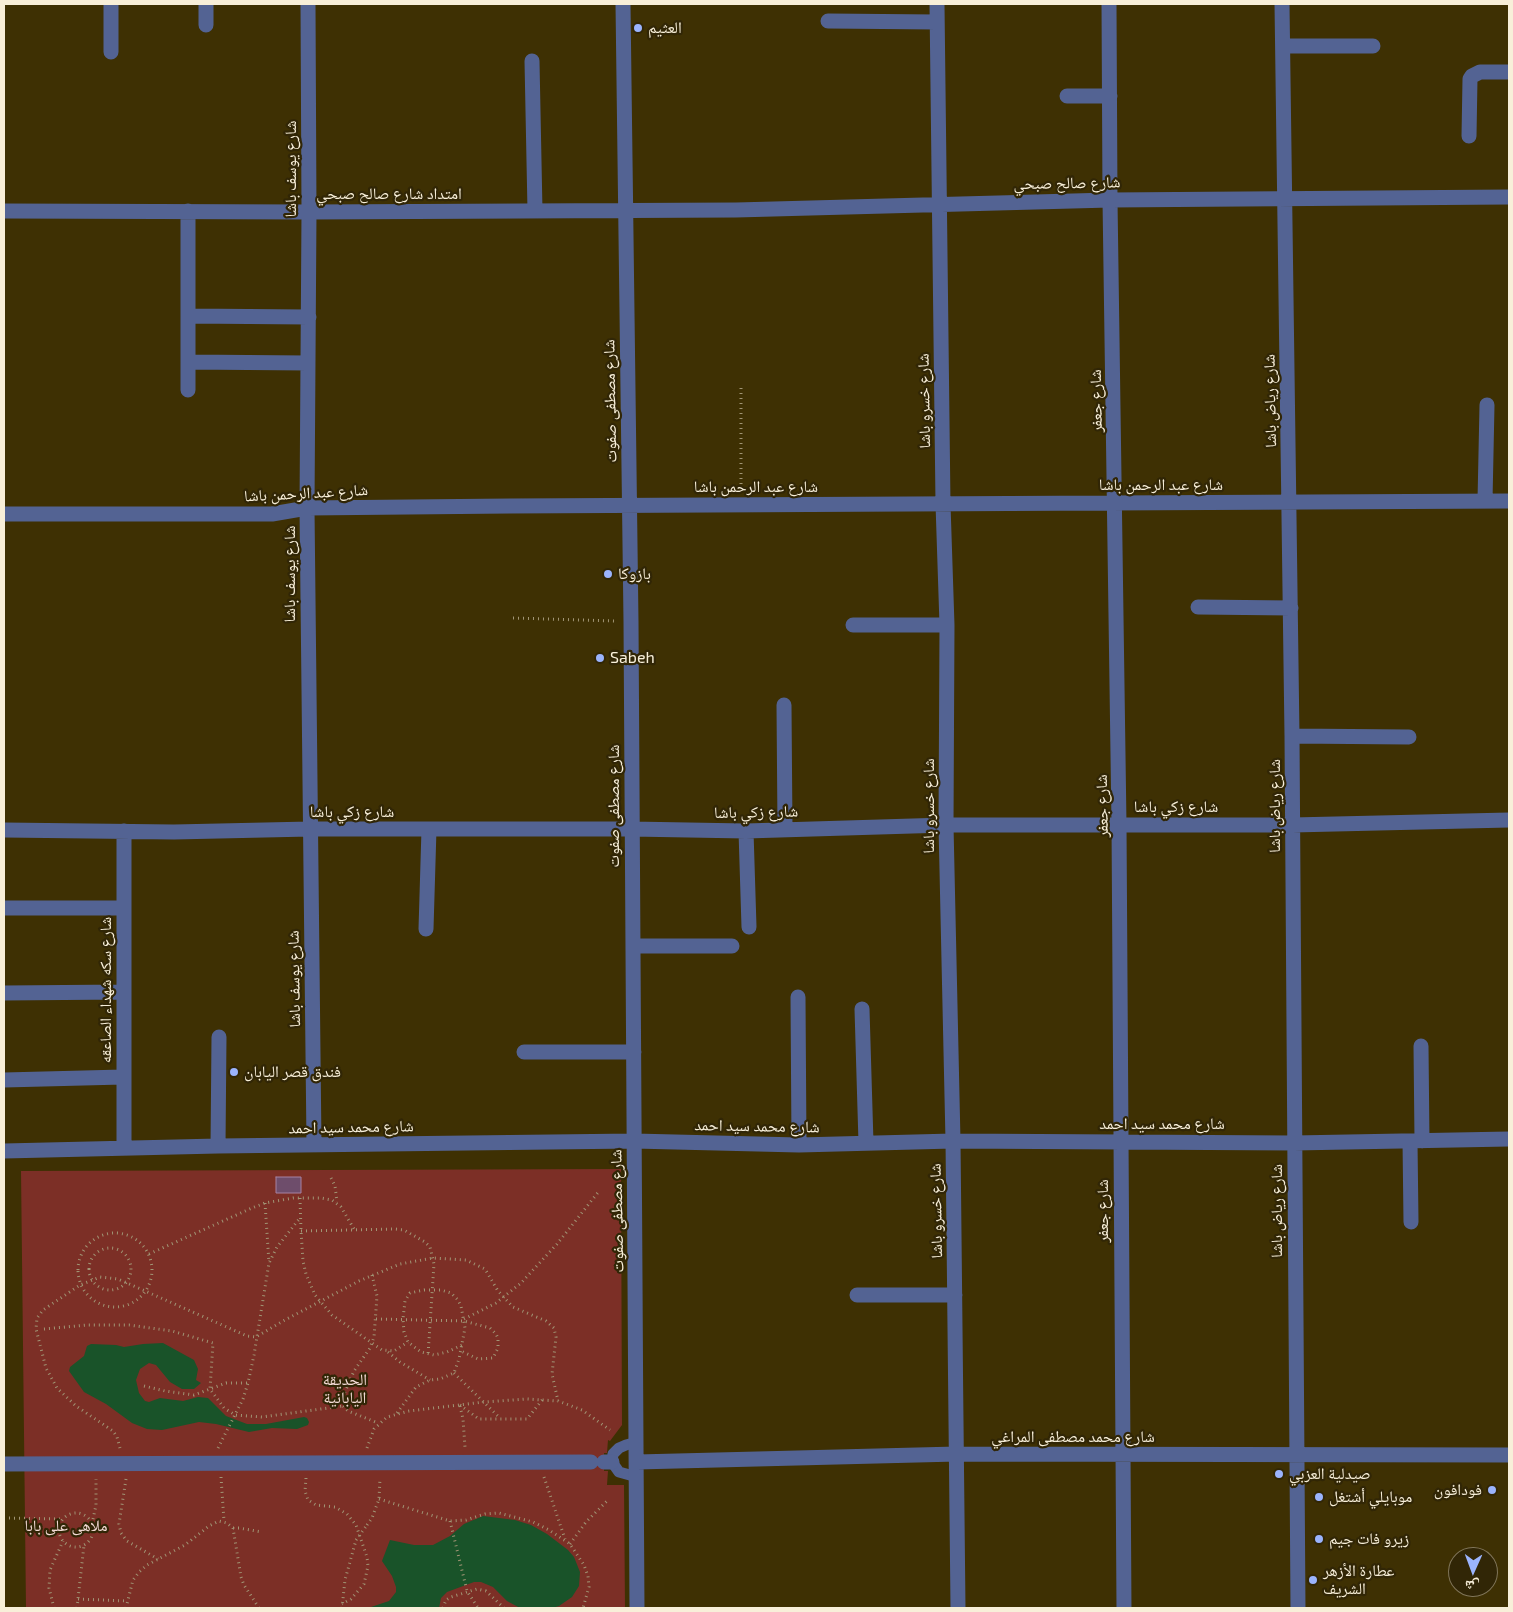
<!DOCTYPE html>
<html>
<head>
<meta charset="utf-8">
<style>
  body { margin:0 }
  #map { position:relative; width:1513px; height:1612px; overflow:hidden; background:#3e3003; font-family:"Exo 2","Noto Naskh Arabic",sans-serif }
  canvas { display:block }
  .frame { position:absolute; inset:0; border:5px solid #f8efd9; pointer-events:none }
  .north { position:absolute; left:1448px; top:1547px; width:50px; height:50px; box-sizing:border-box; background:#312606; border:1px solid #81765a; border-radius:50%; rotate:182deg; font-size:14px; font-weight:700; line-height:20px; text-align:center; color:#f8efd9 }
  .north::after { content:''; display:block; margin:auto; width:18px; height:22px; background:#9bb4fd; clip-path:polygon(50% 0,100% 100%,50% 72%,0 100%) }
</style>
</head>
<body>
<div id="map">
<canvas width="1513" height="1612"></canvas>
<div class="frame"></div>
<div class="north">ش</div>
</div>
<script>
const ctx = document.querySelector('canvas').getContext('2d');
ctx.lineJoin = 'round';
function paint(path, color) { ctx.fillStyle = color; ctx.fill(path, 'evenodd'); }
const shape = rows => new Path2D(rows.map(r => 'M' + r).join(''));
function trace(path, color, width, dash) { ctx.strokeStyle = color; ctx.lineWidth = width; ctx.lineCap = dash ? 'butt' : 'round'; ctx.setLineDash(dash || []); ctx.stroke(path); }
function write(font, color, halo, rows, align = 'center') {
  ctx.font = font + ' "Exo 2","Noto Naskh Arabic",sans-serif'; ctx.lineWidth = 4.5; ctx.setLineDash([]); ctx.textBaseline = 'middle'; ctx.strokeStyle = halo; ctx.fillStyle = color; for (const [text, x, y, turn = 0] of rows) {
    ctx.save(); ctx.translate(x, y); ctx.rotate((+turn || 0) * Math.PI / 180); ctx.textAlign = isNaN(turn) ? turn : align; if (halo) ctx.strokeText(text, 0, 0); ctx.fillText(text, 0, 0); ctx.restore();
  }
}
paint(shape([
  [621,1169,622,1425,610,1441,608,1440,607,1453,604,1453,604,1471,608,1471,607,1485,624,1485,625,1608,26,1608,21,1171]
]), '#7c2f26');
paint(shape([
  [163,1343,194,1360,198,1369,196,1380,201,1383,194,1389,182,1389,170,1382,156,1365,149,1363,140,1369,136,1380,139,1393,145,1401,149,1402,160,1398,183,1401,198,1397,208,1398,226,1416,247,1424,266,1424,304,1417,307,1418,309,1422,308,1425,297,1429,272,1428,249,1432,216,1424,199,1422,162,1430,147,1429,132,1423,106,1404,84,1392,69,1371,70,1367,84,1356,87,1346,91,1344,116,1345,124,1347,143,1344],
  [483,1516,515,1520,531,1525,547,1534,568,1550,574,1557,580,1572,579,1586,572,1597,559,1606,552,1608,520,1608,507,1601,493,1587,481,1582,474,1582,447,1592,441,1598,439,1608,368,1608,389,1601,396,1592,396,1587,392,1576,382,1561,390,1540,414,1545,433,1545,450,1536,464,1524]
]), '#195329');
const building = shape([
  [276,1177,301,1177,301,1193,276,1193,276,1177]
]);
paint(building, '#6e4d6b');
trace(building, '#a683a3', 1);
trace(shape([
  [741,388,741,489],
  [513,618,615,621],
  [331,1178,335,1186,337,1202],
  [300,1198,301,1231,303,1261,306,1274,315,1295,332,1315,382,1350,394,1351,408,1342],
  [265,1203,269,1263],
  [301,1231,395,1229,404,1230,425,1242,430,1247,434,1264,428,1355],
  '78 1270a37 37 0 1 1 74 0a37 37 0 1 1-74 0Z',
  '89 1269a21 21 0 1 1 42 0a21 21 0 1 1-42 0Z',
  [149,1254,252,1208,265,1203,293,1198,321,1198,332,1200,341,1207,354,1229],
  [372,1275,377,1296,374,1337,370,1348,354,1371,344,1394,342,1402,343,1406,348,1411,378,1423],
  [376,1319,464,1321,490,1328,496,1334,498,1338,498,1348,493,1358,478,1359,461,1351],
  [464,1319,496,1303,521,1283,557,1244,600,1190],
  [44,1329,87,1325,129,1325,172,1331,213,1343,210,1389,224,1408,235,1415,262,1417,343,1406],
  [388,1352,400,1362,430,1380],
  [454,1373,500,1418],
  [144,1386,165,1391,194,1395,226,1383,248,1383],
  [460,1405,479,1419,527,1419,543,1399],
  [460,1406,463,1419,465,1447],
  [397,1413,416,1387,430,1380,440,1379,454,1373,459,1359,465,1328,461,1306,458,1300,451,1293,441,1290,424,1290,410,1293,405,1301,403,1319,404,1332,408,1342,421,1352,434,1355,447,1352,462,1345],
  [120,1448,117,1437,113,1431,76,1406,57,1388,46,1368,36,1329,37,1318,43,1310,80,1285,100,1277,118,1279,247,1336,256,1337,283,1321,359,1281,400,1264,433,1258,466,1260,485,1269,498,1291,513,1307,546,1321,554,1328,556,1337,552,1374,558,1401],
  [218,1448,243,1399,248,1383,254,1355,269,1263,277,1247,300,1218],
  [367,1448,374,1429,387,1417,409,1411,484,1402,527,1399,558,1401,582,1410,610,1430],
  [221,1477,224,1521],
  [544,1477,565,1539],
  [306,1478,305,1491,308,1500,316,1505,335,1507,347,1514,356,1525,367,1557,368,1566,364,1584,351,1599,342,1604],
  [126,1479,119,1524,121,1533,127,1541,158,1559],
  [379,1499,450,1521,466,1520,485,1514,499,1513,533,1522,549,1530,570,1544,584,1565,588,1576,589,1587,583,1608],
  '59 1530a17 17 0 1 1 34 0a17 17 0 1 1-34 0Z',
  [4,1518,62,1519],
  [450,1521,467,1591,478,1608],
  [92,1524,96,1505,96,1479],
  [367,1525,372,1518,379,1499,380,1478],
  [233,1528,239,1528,262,1532],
  [570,1544,586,1522,608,1500],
  [78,1599,127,1601],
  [54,1608,49,1588,50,1570,63,1541],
  [77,1608,84,1545],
  [126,1608,133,1580,139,1572,147,1565,185,1545,209,1526,219,1521,227,1523,233,1528,241,1577,244,1585,259,1608],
  [342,1608,345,1580,356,1540],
  [443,1608,446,1600,451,1597,477,1589,486,1591,504,1608]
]), '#a19575', 3, [1, 4]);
trace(shape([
  [637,1442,626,1445,619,1448,613,1454,612,1462,619,1472,637,1477]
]), '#536393', 11);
trace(shape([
  [111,4,111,52],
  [206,4,206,25],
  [308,4,309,212,307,508,314,1145],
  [623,4,631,621,637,1608],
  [937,4,943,504,947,625,946,825,953,1141,958,1608],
  [1109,4,1110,200,1119,824,1124,1608],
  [1282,4,1292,736,1298,1608],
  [828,21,937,22],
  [1283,46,1373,46],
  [532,61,535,211],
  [1067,96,1110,96],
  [1469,136,1470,79,1472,76,1480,72,1509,72],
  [4,211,309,212,736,210,1110,200,1509,197],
  [188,316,309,317],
  [188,362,308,363],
  [188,390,188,211],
  [1485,501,1487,405],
  [4,514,272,514,307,508,510,506,1509,501],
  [1198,607,1291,608],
  [853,625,947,625],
  [784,705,785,830],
  [1292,736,1409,737],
  [4,830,174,832,310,829,631,829,746,831,946,825,1292,825,1509,820],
  [124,831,124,1148],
  [746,831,749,927],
  [4,908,123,908],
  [426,929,429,829],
  [633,946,732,946],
  [4,993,124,992],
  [798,997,799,1145],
  [862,1009,866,1143],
  [1421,1046,1422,1141],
  [524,1052,634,1052],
  [4,1080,123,1077],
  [1410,1141,1411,1222],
  [218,1146,219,1037],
  [4,1151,218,1146,634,1141,799,1145,953,1141,1294,1143,1509,1139],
  [857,1295,955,1295],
  [604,1462,612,1462],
  [637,1462,957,1454,1509,1455],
  [4,1464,591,1462]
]), '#536393', 15);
trace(shape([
  [356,1540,367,1525]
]), '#a19575', 3, [1, 4]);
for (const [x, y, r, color] of [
  [638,28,5,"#9bb4fd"],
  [608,574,5,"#9bb4fd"],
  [600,658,5,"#9bb4fd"],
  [234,1072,5,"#9bb4fd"],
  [1279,1474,5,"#9bb4fd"],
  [1492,1490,5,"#9bb4fd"],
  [1319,1497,5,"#9bb4fd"],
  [1319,1539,5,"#9bb4fd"],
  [1313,1580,5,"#9bb4fd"]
]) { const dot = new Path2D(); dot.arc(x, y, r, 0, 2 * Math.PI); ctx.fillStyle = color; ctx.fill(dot); trace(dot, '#312606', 2); }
write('16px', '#f8efd9', '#312606', [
  ["العثيم",648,28],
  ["بازوكا",618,574],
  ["Sabeh",610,658],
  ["فندق قصر اليابان",244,1072],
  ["صيدلية العزبي",1289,1474],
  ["فودافون",1482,1490,"right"],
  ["موبايلي أشتغل",1329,1497],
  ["زيرو فات جيم",1329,1539],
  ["عطارة الأزهر",1323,1571],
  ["الشريف",1323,1589]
], 'left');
write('16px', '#f8efd9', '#312606', [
  ["شارع يوسف باشا",291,169,-90],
  ["شارع صالح صبحي",1067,183,-1],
  ["امتداد شارع صالح صبحي",389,194],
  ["شارع مصطفى صفوت",610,401,-91],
  ["شارع خسرو باشا",924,401,-91],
  ["شارع جعفر",1096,401,-91],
  ["شارع رياض باشا",1270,401,-91],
  ["شارع عبد الرحمن باشا",1161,485],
  ["شارع عبد الرحمن باشا",756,487],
  ["شارع عبد الرحمن باشا",306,493,-3],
  ["شارع يوسف باشا",290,574,-90],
  ["شارع مصطفى صفوت",614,806,-90],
  ["شارع خسرو باشا",929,806,-90],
  ["شارع جعفر",1102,806,-91],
  ["شارع رياض باشا",1275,806,-90],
  ["شارع زكي باشا",1176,807],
  ["شارع زكي باشا",352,812],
  ["شارع زكي باشا",756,812,-1],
  ["شارع يوسف باشا",294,979,-91],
  ["شارع سكه شهداء الصاعقه",106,990,-90],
  ["شارع محمد سيد احمد",1162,1124],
  ["شارع محمد سيد احمد",757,1126,1],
  ["شارع محمد سيد احمد",351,1127,-1],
  ["شارع مصطفى صفوت",617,1211,-91],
  ["شارع خسرو باشا",936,1211,-91],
  ["شارع جعفر",1103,1211,-90],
  ["شارع رياض باشا",1277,1211,-90],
  ["شارع محمد مصطفى المراغي",1073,1437]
]);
write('16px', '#f4dbd6', '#312606', [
  ["الحديقة",345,1380],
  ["اليابانية",345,1398],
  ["ملاهى على بابا",66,1526]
]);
</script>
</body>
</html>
